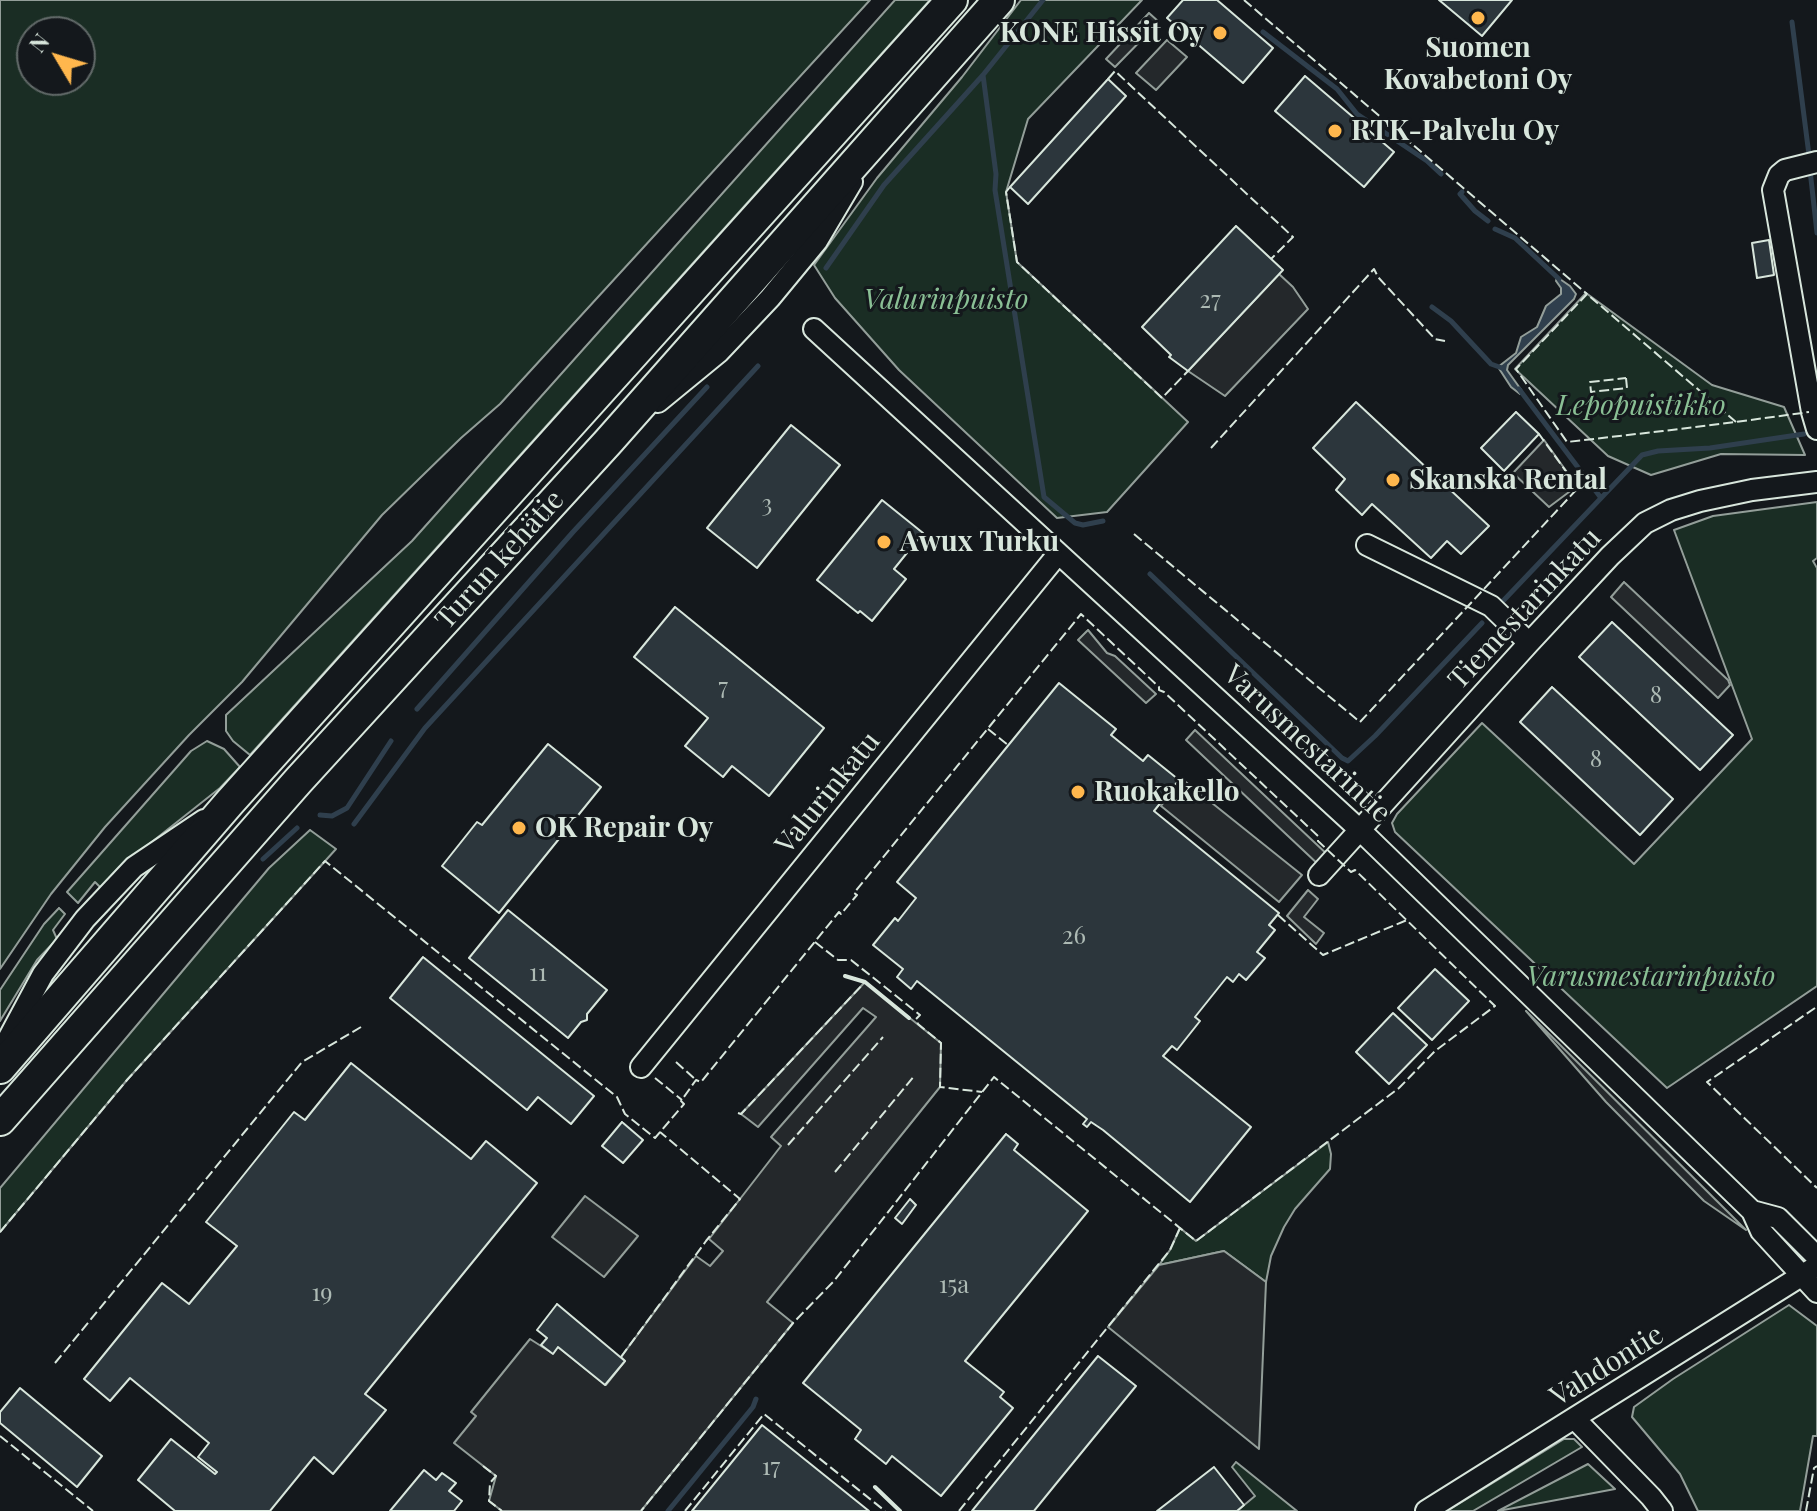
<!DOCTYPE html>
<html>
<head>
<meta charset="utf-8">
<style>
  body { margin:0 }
  #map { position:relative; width:1817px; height:1511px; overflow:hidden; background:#14181c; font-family:"Playfair Display",serif }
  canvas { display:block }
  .north { position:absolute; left:16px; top:16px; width:80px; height:80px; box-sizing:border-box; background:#14181c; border:2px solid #626a69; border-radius:50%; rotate:308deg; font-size:22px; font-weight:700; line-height:32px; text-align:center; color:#d8e6dc }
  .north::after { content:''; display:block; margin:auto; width:28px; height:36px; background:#ffb74d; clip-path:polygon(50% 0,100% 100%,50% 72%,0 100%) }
</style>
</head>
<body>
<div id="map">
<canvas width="1817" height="1511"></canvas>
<div class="north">N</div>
</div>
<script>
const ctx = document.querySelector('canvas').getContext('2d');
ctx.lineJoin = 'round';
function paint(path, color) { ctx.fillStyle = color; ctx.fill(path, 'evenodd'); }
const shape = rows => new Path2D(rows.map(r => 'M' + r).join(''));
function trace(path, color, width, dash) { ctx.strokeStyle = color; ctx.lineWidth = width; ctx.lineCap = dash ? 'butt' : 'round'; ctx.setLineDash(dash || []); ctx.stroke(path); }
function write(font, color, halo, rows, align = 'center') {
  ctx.font = font + ' "Playfair Display",serif'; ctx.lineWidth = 6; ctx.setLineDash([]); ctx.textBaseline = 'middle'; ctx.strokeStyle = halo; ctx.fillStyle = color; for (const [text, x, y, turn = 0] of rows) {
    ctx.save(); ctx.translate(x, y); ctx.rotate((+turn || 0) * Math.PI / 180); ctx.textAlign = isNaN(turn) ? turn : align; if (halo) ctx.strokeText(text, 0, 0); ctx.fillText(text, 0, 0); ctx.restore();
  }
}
const green = shape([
  [0,0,870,0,500,404,461,438,382,515,242,682,189,735,105,827,51,894,0,969,0,0],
  [32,32,80,32,80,80,32,80,32,32],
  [895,0,930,0,250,755,233,741,226,731,226,715,412,541,895,0],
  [1021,0,1142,0,1028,119,1006,192,1017,262,1188,422,1107,512,1057,518,899,370,835,298,814,265,877,178,962,77,1021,0],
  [1586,293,1712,385,1784,407,1805,455,1721,454,1651,475,1608,456,1515,369,1586,293],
  [1817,502,1817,558,1813,561,1817,568,1817,986,1667,1088,1395,832,1392,823,1397,814,1482,723,1634,864,1752,739,1674,530,1713,516,1817,502],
  [207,741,224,749,240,767,220,788,124,864,101,888,95,882,78,903,67,892,191,751,207,741],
  [310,830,336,849,127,1080,0,1232,0,1188,269,868,310,830],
  [59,908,65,914,53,930,57,939,37,960,0,1021,0,990,44,924,59,908],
  [1328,1142,1331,1154,1330,1169,1295,1209,1284,1227,1271,1256,1266,1282,1224,1251,1159,1265,1170,1250,1180,1228,1196,1241,1328,1142],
  [1789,1305,1817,1326,1817,1436,1813,1436,1800,1511,1698,1511,1680,1474,1632,1417,1634,1407,1673,1379,1789,1305],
  [1564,1439,1574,1439,1582,1447,1473,1511,1447,1511,1564,1439],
  [1236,1462,1297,1511,1237,1511,1255,1496,1232,1467,1236,1462],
  [1588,1464,1615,1489,1498,1511,1588,1464]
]);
paint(green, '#1a2d24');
trace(green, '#939e99', 2);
const parking = shape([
  [1149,13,1159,22,1115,67,1106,59,1149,13],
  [1167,40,1187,57,1156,90,1136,73,1167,40],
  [1279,274,1293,287,1308,309,1225,396,1188,371,1279,274],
  [1544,440,1577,486,1549,507,1513,473,1544,440],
  [1624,582,1728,680,1730,685,1718,698,1611,597,1624,582],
  [1088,630,1107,653,1115,656,1156,694,1146,703,1078,640,1088,630],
  [1195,730,1330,857,1321,867,1186,740,1195,730],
  [1182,779,1302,875,1279,902,1161,806,1182,779],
  [1308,890,1318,899,1304,917,1324,933,1316,944,1287,916,1308,890],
  [865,982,941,1043,940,1087,767,1302,793,1323,641,1511,502,1511,489,1501,496,1476,454,1443,476,1416,471,1412,530,1339,552,1353,558,1347,606,1385,625,1361,621,1357,696,1256,710,1266,723,1251,709,1239,781,1146,771,1137,876,1017,863,1008,758,1127,741,1114,865,982],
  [1526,1011,1746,1230,1704,1201,1606,1102,1526,1011],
  [585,1196,638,1236,604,1277,552,1237,585,1196],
  [1224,1251,1266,1282,1259,1449,1108,1327,1159,1265,1224,1251]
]);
paint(parking, '#24282b');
trace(parking, '#939e99', 2);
const water = shape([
  [1557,277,1570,286,1576,294,1574,299,1508,365,1507,370,1522,391,1520,394,1511,387,1498,367,1516,353,1521,337,1537,327,1546,306,1561,294,1561,288,1556,281,1557,277]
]);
paint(water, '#2f3f4d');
trace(water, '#939e99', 2);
trace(shape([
  [1792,22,1809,155],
  [1263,32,1337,89,1357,114,1427,161,1441,174],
  [983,75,1043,0],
  [1810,170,1817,233],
  [1462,192,1460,194,1475,211,1488,221],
  [1495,229,1515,238,1559,279],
  [826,268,884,185,983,75,996,174,995,190,1044,497,1075,523,1083,525,1103,521],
  [1432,307,1451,321,1491,364,1502,368],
  [1519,389,1601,498],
  [1150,574,1342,758,1348,761,1375,736,1482,623],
  [1503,601,1642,455,1658,451,1710,448,1804,434],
  [417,709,573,532,707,387],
  [320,815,332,816,347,808,391,741],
  [354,824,425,728,758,366],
  [263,859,297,828],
  [668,1511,753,1407,756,1399]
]), '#2f3f4d', 5);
const building = shape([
  [1183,0,1217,0,1273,48,1243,83,1167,18,1183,0],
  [1439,0,1512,0,1482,36,1439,0],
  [1305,76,1394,152,1364,187,1275,111,1305,76],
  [1108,79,1126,96,1028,204,1010,187,1108,79],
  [1236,226,1283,270,1188,371,1169,357,1171,355,1142,327,1236,226],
  [1769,240,1774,275,1757,278,1752,243,1769,240],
  [1356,402,1489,526,1461,554,1447,541,1431,558,1372,504,1362,515,1336,490,1345,479,1313,448,1356,402],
  [1516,412,1539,434,1504,471,1481,448,1516,412],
  [791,425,840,465,757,568,707,528,791,425],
  [882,500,923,533,894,569,906,579,872,621,860,611,858,613,817,580,882,500],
  [675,607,824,728,769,796,732,766,723,777,685,746,708,718,634,657,675,607],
  [1612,622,1733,735,1700,770,1579,657,1612,622],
  [1059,683,1116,729,1111,735,1143,761,1148,755,1179,780,1154,811,1279,913,1269,925,1275,930,1257,952,1265,958,1246,980,1239,974,1233,982,1227,977,1195,1017,1200,1021,1177,1050,1172,1046,1163,1056,1251,1127,1190,1202,1103,1130,1091,1122,1087,1127,1083,1124,1087,1119,917,981,911,989,897,977,903,969,873,945,895,918,898,921,916,898,897,882,1059,683],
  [1552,687,1673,799,1640,835,1520,722,1552,687],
  [548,744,601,787,499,913,442,866,477,822,482,825,548,744],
  [508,910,607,990,587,1014,587,1020,581,1022,568,1038,469,958,508,910],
  [423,957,594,1096,571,1124,538,1097,527,1110,390,998,423,957],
  [1435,969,1469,1001,1432,1040,1398,1008,1435,969],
  [1393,1013,1427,1045,1389,1084,1356,1052,1393,1013],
  [351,1063,471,1159,486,1141,537,1183,365,1394,386,1410,333,1474,314,1457,270,1511,175,1511,138,1480,171,1439,215,1474,217,1472,198,1457,209,1443,130,1378,110,1401,84,1379,162,1283,189,1304,237,1246,206,1222,294,1112,305,1120,351,1063],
  [622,1122,643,1140,623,1163,602,1146,622,1122],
  [1006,1134,1018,1144,1014,1150,1088,1211,965,1361,1004,1392,1000,1397,1013,1408,941,1496,892,1456,886,1464,855,1439,861,1430,803,1383,1006,1134],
  [910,1199,916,1205,902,1224,895,1218,910,1199],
  [557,1304,625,1361,605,1385,558,1347,553,1354,541,1345,547,1338,537,1330,557,1304],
  [1098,1356,1136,1386,1055,1485,1034,1511,972,1511,1098,1356],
  [20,1388,102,1456,77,1487,0,1423,0,1412,20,1388],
  [762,1425,869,1511,692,1511,762,1425],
  [1214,1467,1244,1505,1237,1511,1157,1511,1214,1467],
  [424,1470,436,1480,442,1473,456,1483,449,1491,462,1501,454,1511,390,1511,424,1470]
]);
paint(building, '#2c363c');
trace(building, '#d8e6dc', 2);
const minor = shape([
  [1817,162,1785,170,1779,175,1773,190,1812,412,1817,429],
  [814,329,1360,830,1752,1211,1761,1231,1817,1292],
  [658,402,719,352,770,298,817,241,852,182],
  [1367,545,1491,606,1529,643],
  [1319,875,1529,643,1610,556,1645,523,1671,510,1700,501,1752,490,1817,482],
  [0,1054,43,974,85,919,134,867,204,820],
  [641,1067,1058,554],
  [1752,1211,1778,1218,1817,1257],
  [1575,1419,1651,1497,1662,1511],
  [1426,1511,1817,1266]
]);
const highway = shape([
  [0,1068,230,802,952,0],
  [0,1120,298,781,608,442,999,0]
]);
trace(minor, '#d8e6dc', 24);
trace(highway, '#d8e6dc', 34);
trace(minor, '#14181c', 20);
trace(highway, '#14181c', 30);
trace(shape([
  [1244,0,1587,294],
  [1108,79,1115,71,1293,237,1271,259],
  [1010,187,1006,192,1017,262,1162,398,1188,371],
  [1626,378,1627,388,1591,392,1590,382,1626,378],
  [1736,422,1587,294,1516,369,1567,442,1663,431,1736,422,1809,412],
  [1211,448,1374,269,1378,277,1435,339,1445,341],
  [1134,534,1360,722,1578,488,1539,434],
  [988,729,1008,745],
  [1278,915,1323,955,1407,920],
  [815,942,838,960,851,960,920,1015,916,1019,918,1024,941,1043,940,1087,982,1092],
  [1815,1008,1707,1082,1817,1188],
  [676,1062,696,1080],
  [655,1078,682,1100],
  [738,1113,741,1114,865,982,909,1018],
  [788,1145,883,1037],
  [835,1172,915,1075],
  [0,1232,127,1080,325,861,617,1097,625,1114,655,1138,684,1104,681,1101,696,1080,701,1082,839,912,841,914,857,895,854,893,1081,614,1159,687,1159,690,1164,692,1318,836,1318,841,1336,858,1351,872,1355,870,1495,1006,1435,1051,1399,1088,1196,1241,994,1077,834,1281,793,1323,641,1511],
  [621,1357,706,1241,740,1199,660,1132],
  [55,1363,302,1062,361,1027],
  [0,1436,93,1511],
  [483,1466,496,1476,490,1483,489,1501,502,1511],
  [685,1511,764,1414,885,1511],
  [959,1511,1170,1250,1180,1228],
  [1806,1511,1814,1468,1817,1466]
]), '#d8e6dc', 2, [10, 4]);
trace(shape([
  [845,976,865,982,909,1018],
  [875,1487,900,1511]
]), '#d8e6dc', 4);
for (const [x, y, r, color] of [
  [1478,18,8,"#ffb74d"],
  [1220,33,8,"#ffb74d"],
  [1335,131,8,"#ffb74d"],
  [1393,480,8,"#ffb74d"],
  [884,542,8,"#ffb74d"],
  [1078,792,8,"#ffb74d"],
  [519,828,8,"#ffb74d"]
]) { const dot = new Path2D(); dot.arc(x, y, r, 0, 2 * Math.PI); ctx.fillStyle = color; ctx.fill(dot); trace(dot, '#14181c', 3); }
write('24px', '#adbab4', null, [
  ["27",1210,301],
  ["3",767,505],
  ["7",723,688],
  ["8",1656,696],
  ["8",1596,760],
  ["26",1074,937],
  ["11",538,974],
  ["15a",954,1286],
  ["19",322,1294],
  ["17",771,1468]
]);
write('bold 28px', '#d8e6dc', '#14181c', [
  ["KONE Hissit Oy",1204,33,"right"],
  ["Suomen",1478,48,"center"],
  ["Kovabetoni Oy",1478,80,"center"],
  ["RTK-Palvelu Oy",1351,131],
  ["Skanska Rental",1409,480],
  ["Awux Turku",900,542],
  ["Ruokakello",1094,792],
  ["OK Repair Oy",535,828]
], 'left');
write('italic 28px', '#8ac095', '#14181c', [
  ["Valurinpuisto",946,300],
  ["Lepopuistikko",1641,406],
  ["Varusmestarinpuisto",1651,977]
]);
write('28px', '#d8e6dc', '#14181c', [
  ["Turun kehätie",500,560,-48],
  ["Tiemestarinkatu",1525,609,-47],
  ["Varusmestarintie",1307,744,43],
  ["Valurinkatu",828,793,-51],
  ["Vahdontie",1607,1366,-32]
]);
</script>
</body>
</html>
